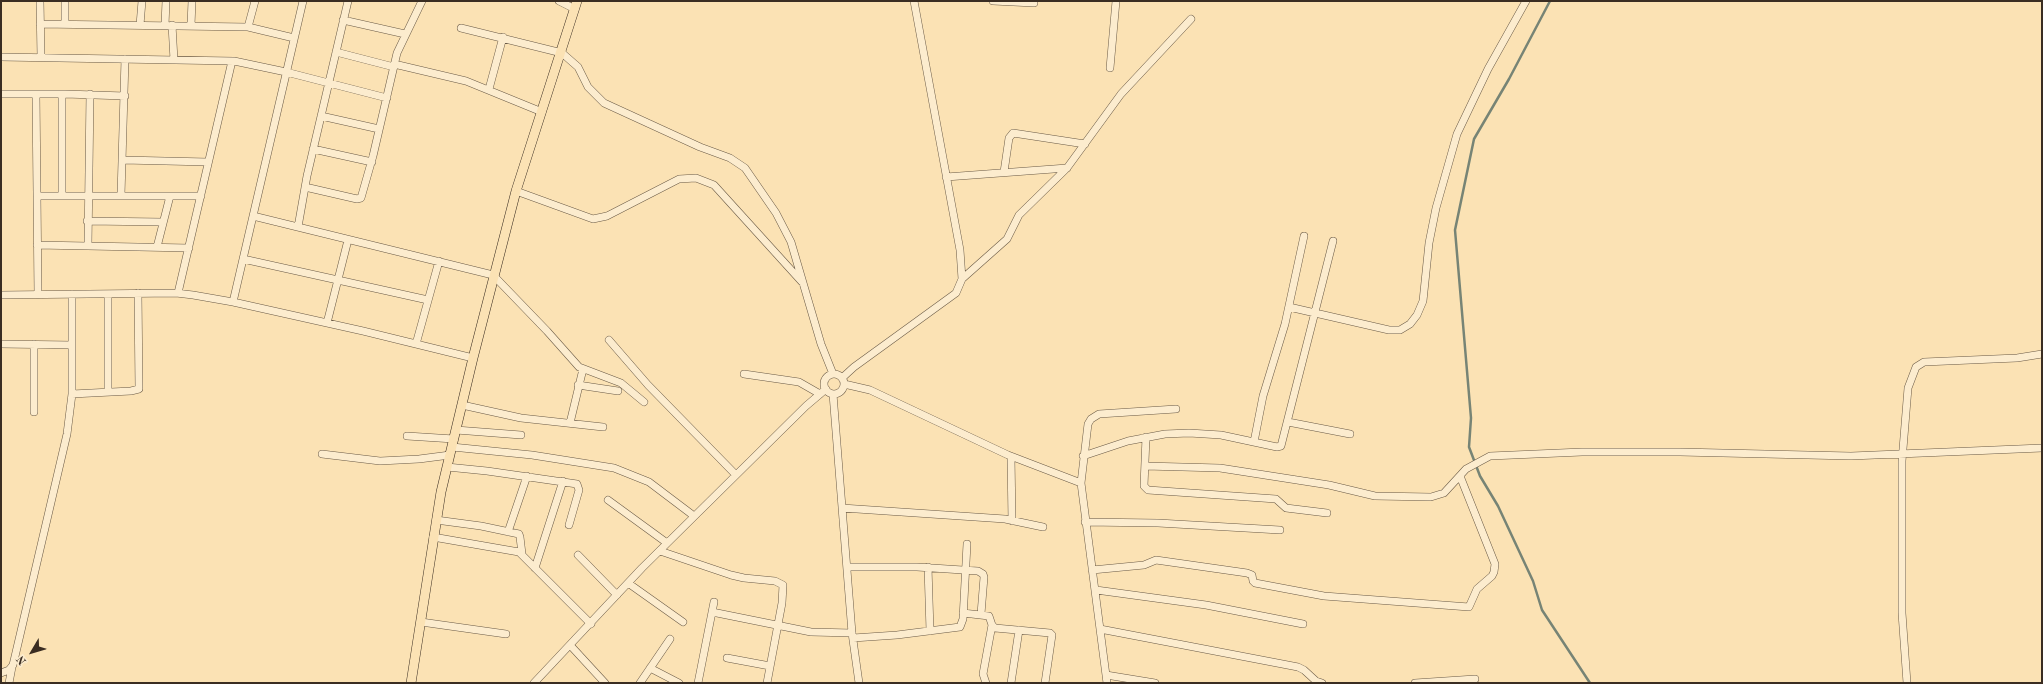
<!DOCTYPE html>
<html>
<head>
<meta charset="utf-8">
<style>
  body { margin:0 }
  #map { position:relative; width:2043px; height:684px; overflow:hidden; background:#fbe2b4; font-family:"Old Standard TT",serif }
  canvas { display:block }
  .frame { position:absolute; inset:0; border:2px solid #3a2d22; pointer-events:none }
  .north { position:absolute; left:12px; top:632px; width:40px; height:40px; -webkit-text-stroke:3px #fcecce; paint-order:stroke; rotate:232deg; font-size:11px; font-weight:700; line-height:16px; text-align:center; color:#3a2d22 }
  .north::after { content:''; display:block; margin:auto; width:14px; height:18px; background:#3a2d22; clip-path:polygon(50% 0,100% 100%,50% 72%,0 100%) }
</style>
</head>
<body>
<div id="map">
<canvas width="2043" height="684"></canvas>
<div class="frame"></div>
<div class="north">N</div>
</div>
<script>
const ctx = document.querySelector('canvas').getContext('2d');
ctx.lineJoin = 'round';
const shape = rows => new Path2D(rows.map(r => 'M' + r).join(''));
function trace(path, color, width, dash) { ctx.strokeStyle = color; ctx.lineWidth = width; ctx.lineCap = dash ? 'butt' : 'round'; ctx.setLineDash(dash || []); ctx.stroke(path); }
trace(shape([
  [1550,1,1509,79,1474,139,1455,230,1471,418,1469,447,1480,476,1498,506,1533,581,1542,610,1590,683]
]), '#778475', 2.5);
const minor = shape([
  [40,1,41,57],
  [255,1,248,27,294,38],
  [559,1,575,9],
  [993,1,1034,3],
  [343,20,405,34],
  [65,23,65,1],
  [40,24,248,27],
  [140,25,142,1],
  [165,25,166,1],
  [172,25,174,60],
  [191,25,192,1],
  [461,28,562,53,578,67,588,87,604,103,700,147,730,158,745,168,776,213,791,242,821,344,833,374],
  [336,52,394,67],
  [1,57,234,61,286,72,387,98],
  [394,64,466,81,542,112],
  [1110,68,1116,1],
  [489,89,503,37],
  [1,94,65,94,125,96],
  [36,94,38,295],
  [321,116,379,129],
  [313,149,372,162],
  [123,160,208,162],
  [1004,172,1009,138,1013,133,1085,144],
  [946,177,1067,168],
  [305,187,357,199,361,198,373,156,397,53,422,1],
  [516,191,593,219,607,216,679,179,696,178,714,185,802,282],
  [121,195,125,59],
  [37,196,201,196],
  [62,196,62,94],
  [253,216,493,275,547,331,579,367,621,383,644,402],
  [87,221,163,222],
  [298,227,307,176,348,1],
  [37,245,189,248],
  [88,246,90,94],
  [157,247,170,196],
  [243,259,428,300],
  [962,279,1007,239,1019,215,1067,168,1121,94,1191,19],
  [178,293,232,61],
  [108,294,108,392],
  [1,295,176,293,193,295,233,302,363,331,473,358],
  [233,302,303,1],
  [1289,307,1389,330,1400,330,1410,324,1417,315,1423,301,1429,243,1436,208,1457,134,1488,69,1526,1],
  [327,323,348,240],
  [609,340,648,385,736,475],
  [1,344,72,345],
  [416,344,439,261],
  [744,374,799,382,820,394],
  '824 384a10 10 0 1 1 20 0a10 10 0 1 1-20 0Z',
  [842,378,854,367,956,293,962,279,960,250,914,1],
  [844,384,870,390,1008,455,1081,483],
  [578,385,618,391],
  [72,394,131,391,139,389,138,293],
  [833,394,852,633,859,683],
  [462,405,521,418,603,427],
  [34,412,34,344],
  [1288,422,1350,434],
  [570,423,583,369],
  [456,430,521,435],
  [407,436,454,439],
  [1146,437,1144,486,1148,490,1276,499,1286,508,1327,513],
  [1254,442,1263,396,1285,324,1304,236],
  [452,447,532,455,614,468,649,482,694,516],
  [322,454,380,461,419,459,450,455],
  [1083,456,1128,441,1165,434,1189,433,1221,435,1277,447,1281,446,1333,241],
  [1011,457,1012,521],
  [1145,466,1220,468,1329,485,1375,496,1431,497,1444,493,1466,469,1490,456,1582,452,1680,452,1851,456,2042,448],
  [447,467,487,471,577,484,579,490,569,525],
  [608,500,667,543],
  [842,508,1005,519,1043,527],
  [436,520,481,526,519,534,520,537,522,554],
  [1085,522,1158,523,1280,530],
  [508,532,527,476],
  [433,537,519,552,591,624],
  [660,551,731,575,744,578,775,581,783,585,782,603,767,683],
  [578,555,617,595],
  [847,567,917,567,978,571,983,574,984,577,981,614],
  [928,567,930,631],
  [535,568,563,481],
  [1092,570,1144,565,1156,560,1247,573,1252,575,1253,581,1255,583,1324,596,1469,607,1477,589,1492,576,1494,572,1495,564,1460,476],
  [628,583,683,622],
  [1096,590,1206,605,1303,624],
  [712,612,811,632,852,633],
  [963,613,989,616,992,625,995,628,1050,633,1052,635,1045,683],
  [421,622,506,634],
  [1100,629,1298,667,1304,670,1316,681,1322,683],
  [853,638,897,635,960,627,963,619,967,544],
  [570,645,605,683],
  [727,658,770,666],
  [650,668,679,683],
  [1,673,9,670,13,665,67,434,72,394,72,294],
  [1106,675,1155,683],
  [9,683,12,667],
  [534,683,642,568,806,406,826,389],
  [640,683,670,639],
  [698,683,714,602],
  [986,683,983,674,992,625],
  [1011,683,1019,630],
  [1107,683,1081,483,1088,424,1091,419,1099,414,1176,409],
  [1415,683,1475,679],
  [1907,683,1902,613,1902,461,1908,388,1916,367,1924,362,2017,358,2042,354]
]);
const major = shape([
  [411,683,441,492,473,358,516,191,577,1]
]);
trace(minor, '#6a5a46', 8);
trace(major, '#3a2d22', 10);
trace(minor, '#fcecce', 7);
trace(major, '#fbe2b4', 9);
</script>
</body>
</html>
